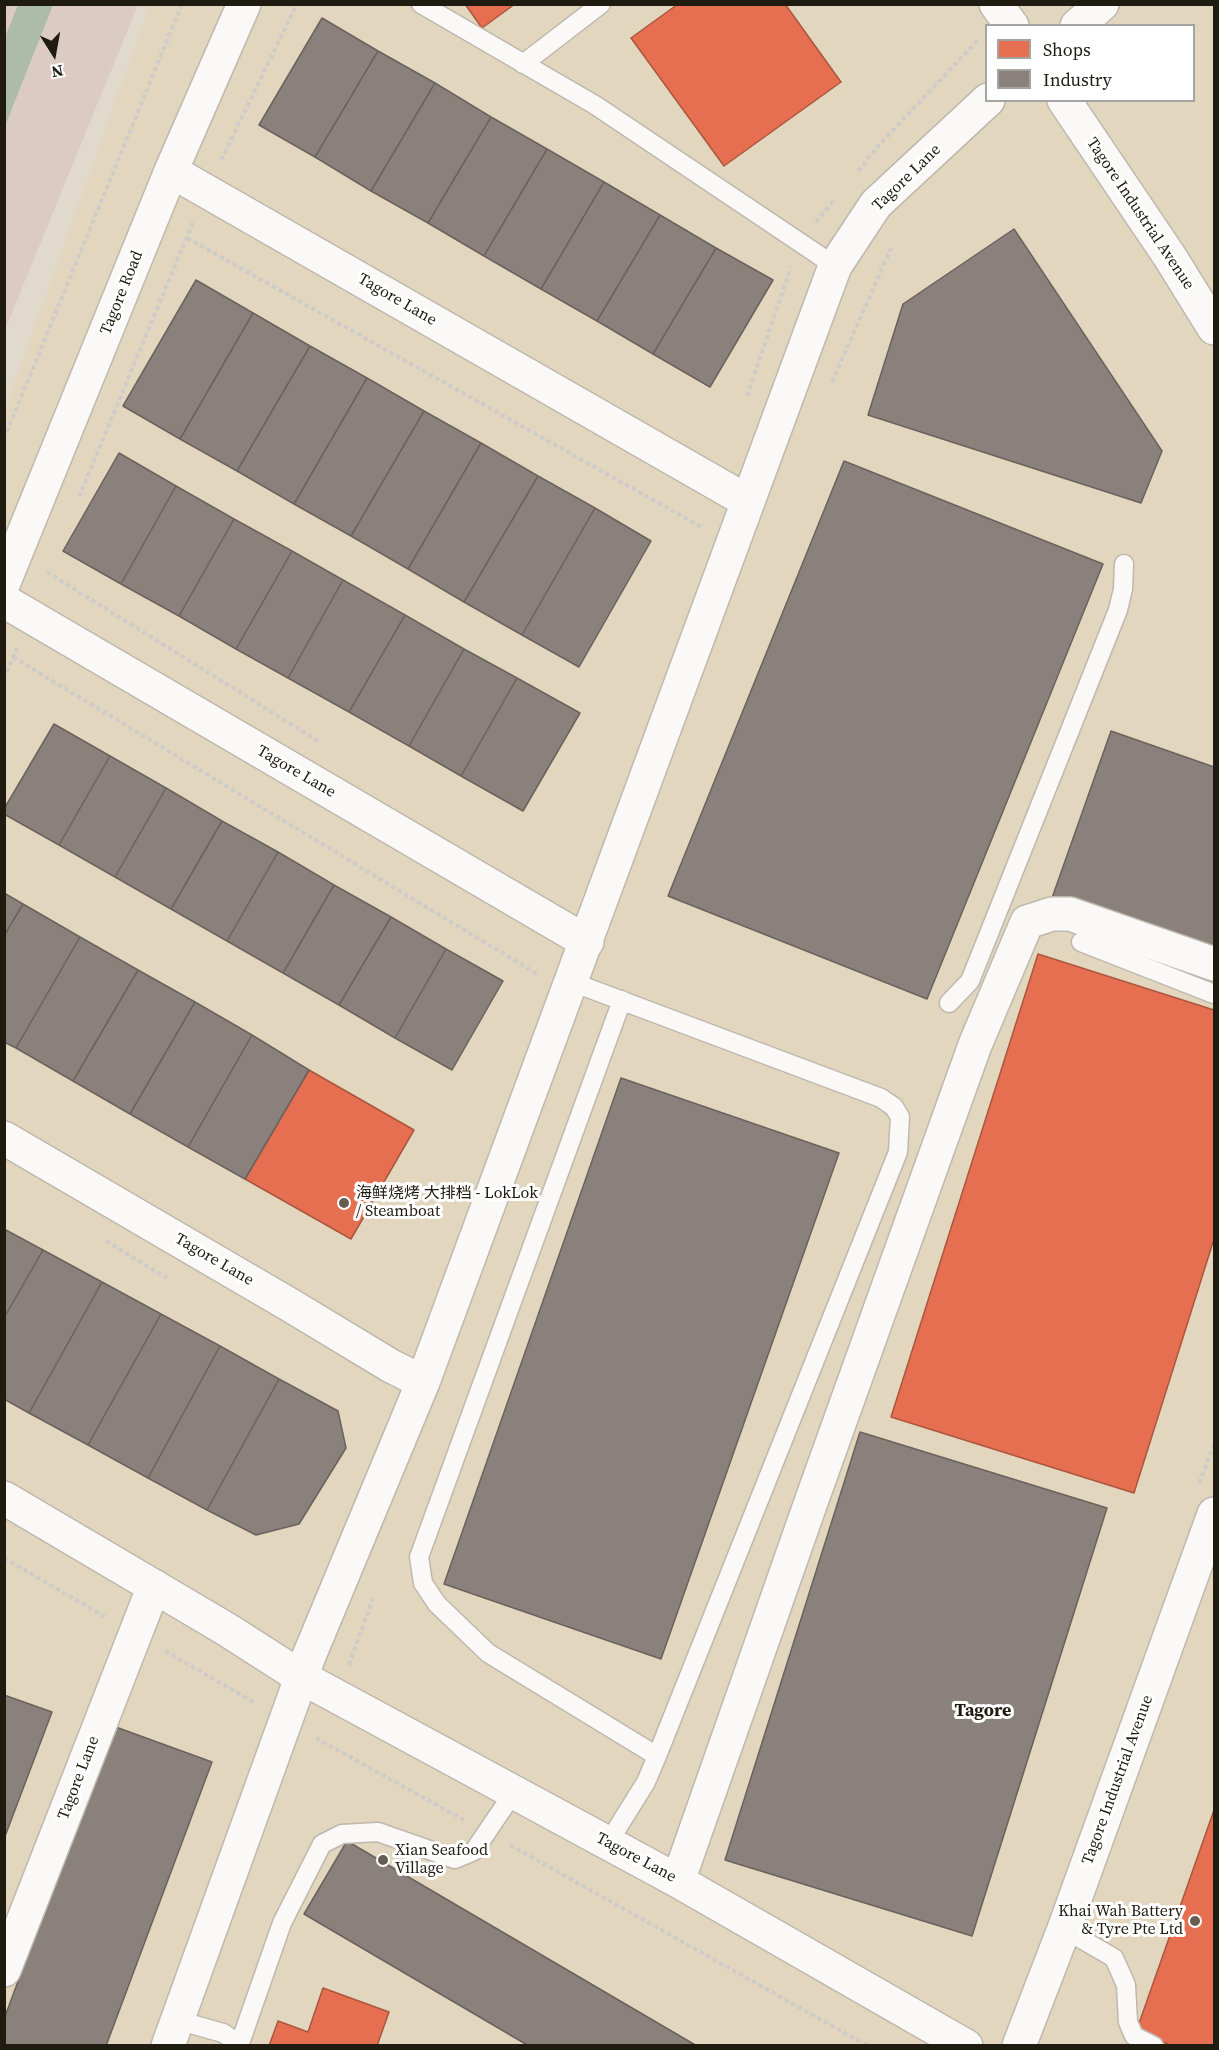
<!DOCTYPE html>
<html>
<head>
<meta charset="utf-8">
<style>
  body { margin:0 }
  #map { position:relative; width:1219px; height:2050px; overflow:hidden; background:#e1dacc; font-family:"Source Serif 4",serif }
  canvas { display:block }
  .frame { position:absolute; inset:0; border:6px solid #201b11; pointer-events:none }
  .legend { position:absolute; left:985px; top:24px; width:210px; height:78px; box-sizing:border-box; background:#fff; border:2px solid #a6a4a0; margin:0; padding:8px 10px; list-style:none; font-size:18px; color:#201b11 }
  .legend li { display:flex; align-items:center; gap:12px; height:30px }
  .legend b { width:30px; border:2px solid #a6a4a0 }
  .north { position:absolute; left:24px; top:24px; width:60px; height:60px; -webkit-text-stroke:4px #fff; paint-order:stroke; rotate:169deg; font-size:16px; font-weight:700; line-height:24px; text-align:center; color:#201b11 }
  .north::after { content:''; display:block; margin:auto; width:21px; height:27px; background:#201b11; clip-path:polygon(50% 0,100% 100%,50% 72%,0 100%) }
</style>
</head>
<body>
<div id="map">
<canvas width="1219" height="2050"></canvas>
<div class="frame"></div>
<ul class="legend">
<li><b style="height:16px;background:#e76f51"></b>Shops</li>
<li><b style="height:16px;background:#8a817c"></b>Industry</li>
</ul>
<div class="north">N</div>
</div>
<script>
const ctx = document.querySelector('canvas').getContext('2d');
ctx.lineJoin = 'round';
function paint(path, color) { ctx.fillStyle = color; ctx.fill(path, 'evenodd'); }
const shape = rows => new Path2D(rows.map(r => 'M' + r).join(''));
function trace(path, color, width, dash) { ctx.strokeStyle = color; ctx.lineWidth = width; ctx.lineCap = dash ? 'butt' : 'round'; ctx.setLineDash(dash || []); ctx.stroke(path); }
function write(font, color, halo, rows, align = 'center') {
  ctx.font = font + ' "Source Serif 4","Noto Sans SC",serif'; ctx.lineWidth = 6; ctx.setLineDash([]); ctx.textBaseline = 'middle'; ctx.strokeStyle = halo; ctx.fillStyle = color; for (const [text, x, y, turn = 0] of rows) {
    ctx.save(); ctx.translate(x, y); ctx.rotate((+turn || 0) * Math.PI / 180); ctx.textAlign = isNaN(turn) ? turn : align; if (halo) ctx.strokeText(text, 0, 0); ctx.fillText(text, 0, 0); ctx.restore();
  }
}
paint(shape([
  [150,5,1214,5,1214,2045,5,2045,4,411],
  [986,26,1194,26,1194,100,986,100]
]), '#e3d6be');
paint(shape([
  [5,5,138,5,5,330]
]), '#dccbc3');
paint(shape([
  [18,5,53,5,5,126,5,37]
]), '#acbca6');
const shops = shape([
  [465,4,515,4,482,28,465,4],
  [678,4,785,4,841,82,724,166,631,38,678,4],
  [1038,954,1214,1010,1214,1239,1134,1493,891,1417,1038,954],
  [309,1070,414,1130,351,1239,245,1179,309,1070],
  [1214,1810,1214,2046,1173,2046,1136,2032,1214,1810],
  [323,1988,389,2012,377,2046,269,2046,278,2021,308,2032,323,1988]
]);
paint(shops, '#e76f51');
trace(shops, '#ab563e', 1.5);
const industry = shape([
  [322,18,378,51,315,157,259,125,322,18],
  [378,51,435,83,371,191,315,157,378,51],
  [435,83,491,117,428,223,371,191,435,83],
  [491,117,547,149,484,256,428,223,491,117],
  [547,149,604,182,541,289,484,256,547,149],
  [604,182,660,215,597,321,541,289,604,182],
  [660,215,716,248,653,354,597,321,660,215],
  [1014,229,1162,451,1141,503,868,415,903,304,1014,229],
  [716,248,773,280,710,387,653,354,716,248],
  [196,280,253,313,180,439,123,406,196,280],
  [253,313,310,346,237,471,180,439,253,313],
  [310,346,367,378,294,504,237,471,310,346],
  [367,378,424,411,351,536,294,504,367,378],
  [424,411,481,443,408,569,351,536,424,411],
  [481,443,538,476,464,602,408,569,481,443],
  [119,453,176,486,121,584,63,551,119,453],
  [844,461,1103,564,927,999,668,896,844,461],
  [538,476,595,508,522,635,464,602,538,476],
  [176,486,234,519,179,616,121,584,176,486],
  [595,508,651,541,579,667,522,635,595,508],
  [234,519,292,551,236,649,179,616,234,519],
  [292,551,343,580,288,678,236,649,292,551],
  [343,580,405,615,349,712,288,678,343,580],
  [405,615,464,649,409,746,349,712,405,615],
  [464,649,517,678,461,776,409,746,464,649],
  [517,678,580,713,523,811,461,776,517,678],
  [54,724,110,756,59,845,4,814,4,809,54,724],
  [1111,731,1214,767,1214,954,1052,898,1111,731],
  [110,756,166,788,115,877,59,845,110,756],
  [166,788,222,821,171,909,115,877,166,788],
  [222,821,278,852,227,941,171,909,222,821],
  [278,852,334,885,283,973,227,941,278,852],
  [334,885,391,917,339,1005,283,973,334,885],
  [4,893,23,904,4,936,4,893],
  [23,904,80,937,16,1048,4,1042,4,936,23,904],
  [391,917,446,949,395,1038,339,1005,391,917],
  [80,937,138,970,73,1081,16,1048,80,937],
  [446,949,503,981,452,1070,395,1038,446,949],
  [138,970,195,1002,130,1114,73,1081,138,970],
  [195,1002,252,1035,188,1147,130,1114,195,1002],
  [252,1035,309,1070,245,1179,188,1147,252,1035],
  [621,1078,839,1153,661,1659,444,1584,621,1078],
  [4,1229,43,1250,4,1318,4,1229],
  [43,1250,102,1282,29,1413,4,1399,4,1318,43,1250],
  [102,1282,161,1314,88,1445,29,1413,102,1282],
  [161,1314,220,1346,148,1478,88,1445,161,1314],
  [220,1346,279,1379,207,1510,148,1478,220,1346],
  [279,1379,338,1411,346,1448,299,1524,256,1535,207,1510,279,1379],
  [860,1432,1107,1508,972,1936,725,1860,860,1432],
  [4,1695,52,1712,4,1839,4,1695],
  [113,1726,212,1762,106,2046,4,2046,4,2019,113,1726],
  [347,1841,697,2046,529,2046,304,1914,347,1841]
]);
paint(industry, '#8a817c');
trace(industry, '#6a625c', 1.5);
const service = shape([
  [421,4,595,105,835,266],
  [523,64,601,4],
  [1081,942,1214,994],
  [572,982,881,1098,894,1107,900,1117,898,1152,657,1756,646,1782,608,1843],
  [622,1000,419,1557,423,1583,437,1604,488,1653,657,1756],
  [949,1003,970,981,1118,610,1123,589,1124,564],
  [1064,1929,1114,1958,1126,1985,1128,2022,1134,2036,1154,2046],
  [177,2020,223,2033,239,2044],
  [239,2046,282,1923,322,1844,342,1834,378,1832,455,1859,474,1851,514,1792]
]);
const minor = shape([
  [996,4,1012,26],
  [1077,26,1102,4],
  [1064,100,1170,257,1214,328],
  [171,171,747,501],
  [4,582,171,171,244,4],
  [4,601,587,942],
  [4,1138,290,1305,391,1366,423,1382],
  [4,1498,226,1629,301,1677,678,1881,966,2046],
  [678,1881,811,1502,975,1045,1027,922,1052,914,1070,914,1214,964],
  [4,1970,154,1586],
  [168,2046,309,1656,423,1382,835,266,876,204,988,100],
  [1019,2046,1064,1929,1214,1514]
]);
trace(service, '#beb8ad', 21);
trace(minor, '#beb8ad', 36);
trace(shape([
  [221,160,297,4],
  [858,171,879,145,979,39],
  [816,222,834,200],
  [187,238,703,528],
  [832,382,892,246],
  [747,396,791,267],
  [4,439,182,4],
  [79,497,193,222],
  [47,572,321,743],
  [13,657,537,974],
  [4,679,17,648],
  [106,1241,167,1278],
  [1199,1483,1214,1445],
  [4,1558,107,1618],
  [165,1651,255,1703],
  [349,1665,373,1598],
  [316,1738,464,1820],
  [510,1845,868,2046]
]), '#cdccc8', 4, [4.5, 3]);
trace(service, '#faf9f7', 18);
trace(minor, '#faf9f7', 33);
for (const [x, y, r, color] of [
  [344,1203,6,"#645e52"],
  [383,1860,6,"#645e52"],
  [1195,1921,6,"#645e52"]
]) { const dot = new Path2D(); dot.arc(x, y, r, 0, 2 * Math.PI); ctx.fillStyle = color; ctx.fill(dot); trace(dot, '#fff', 2); }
write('16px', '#201b11', '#fff', [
  ["Tagore Lane",907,178,-44],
  ["Tagore Industrial Avenue",1140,214,56],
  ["Tagore Road",122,293,-68],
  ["Tagore Lane",397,300,30],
  ["Tagore Lane",296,772,30],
  ["Tagore Lane",214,1260,30],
  ["Tagore Lane",79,1778,-69],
  ["Tagore Industrial Avenue",1118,1780,-70],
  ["Tagore Lane",636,1858,28]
]);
write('16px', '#201b11', '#fff', [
  ["海鲜烧烤 大排档 - LokLok",356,1194],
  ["/ Steamboat",356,1212],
  ["Xian Seafood",395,1851],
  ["Village",395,1869],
  ["Khai Wah Battery",1183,1912,"right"],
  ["& Tyre Pte Ltd",1183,1930,"right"]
], 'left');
write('bold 18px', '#201b11', '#fff', [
  ["Tagore",983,1711]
]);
</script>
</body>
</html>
